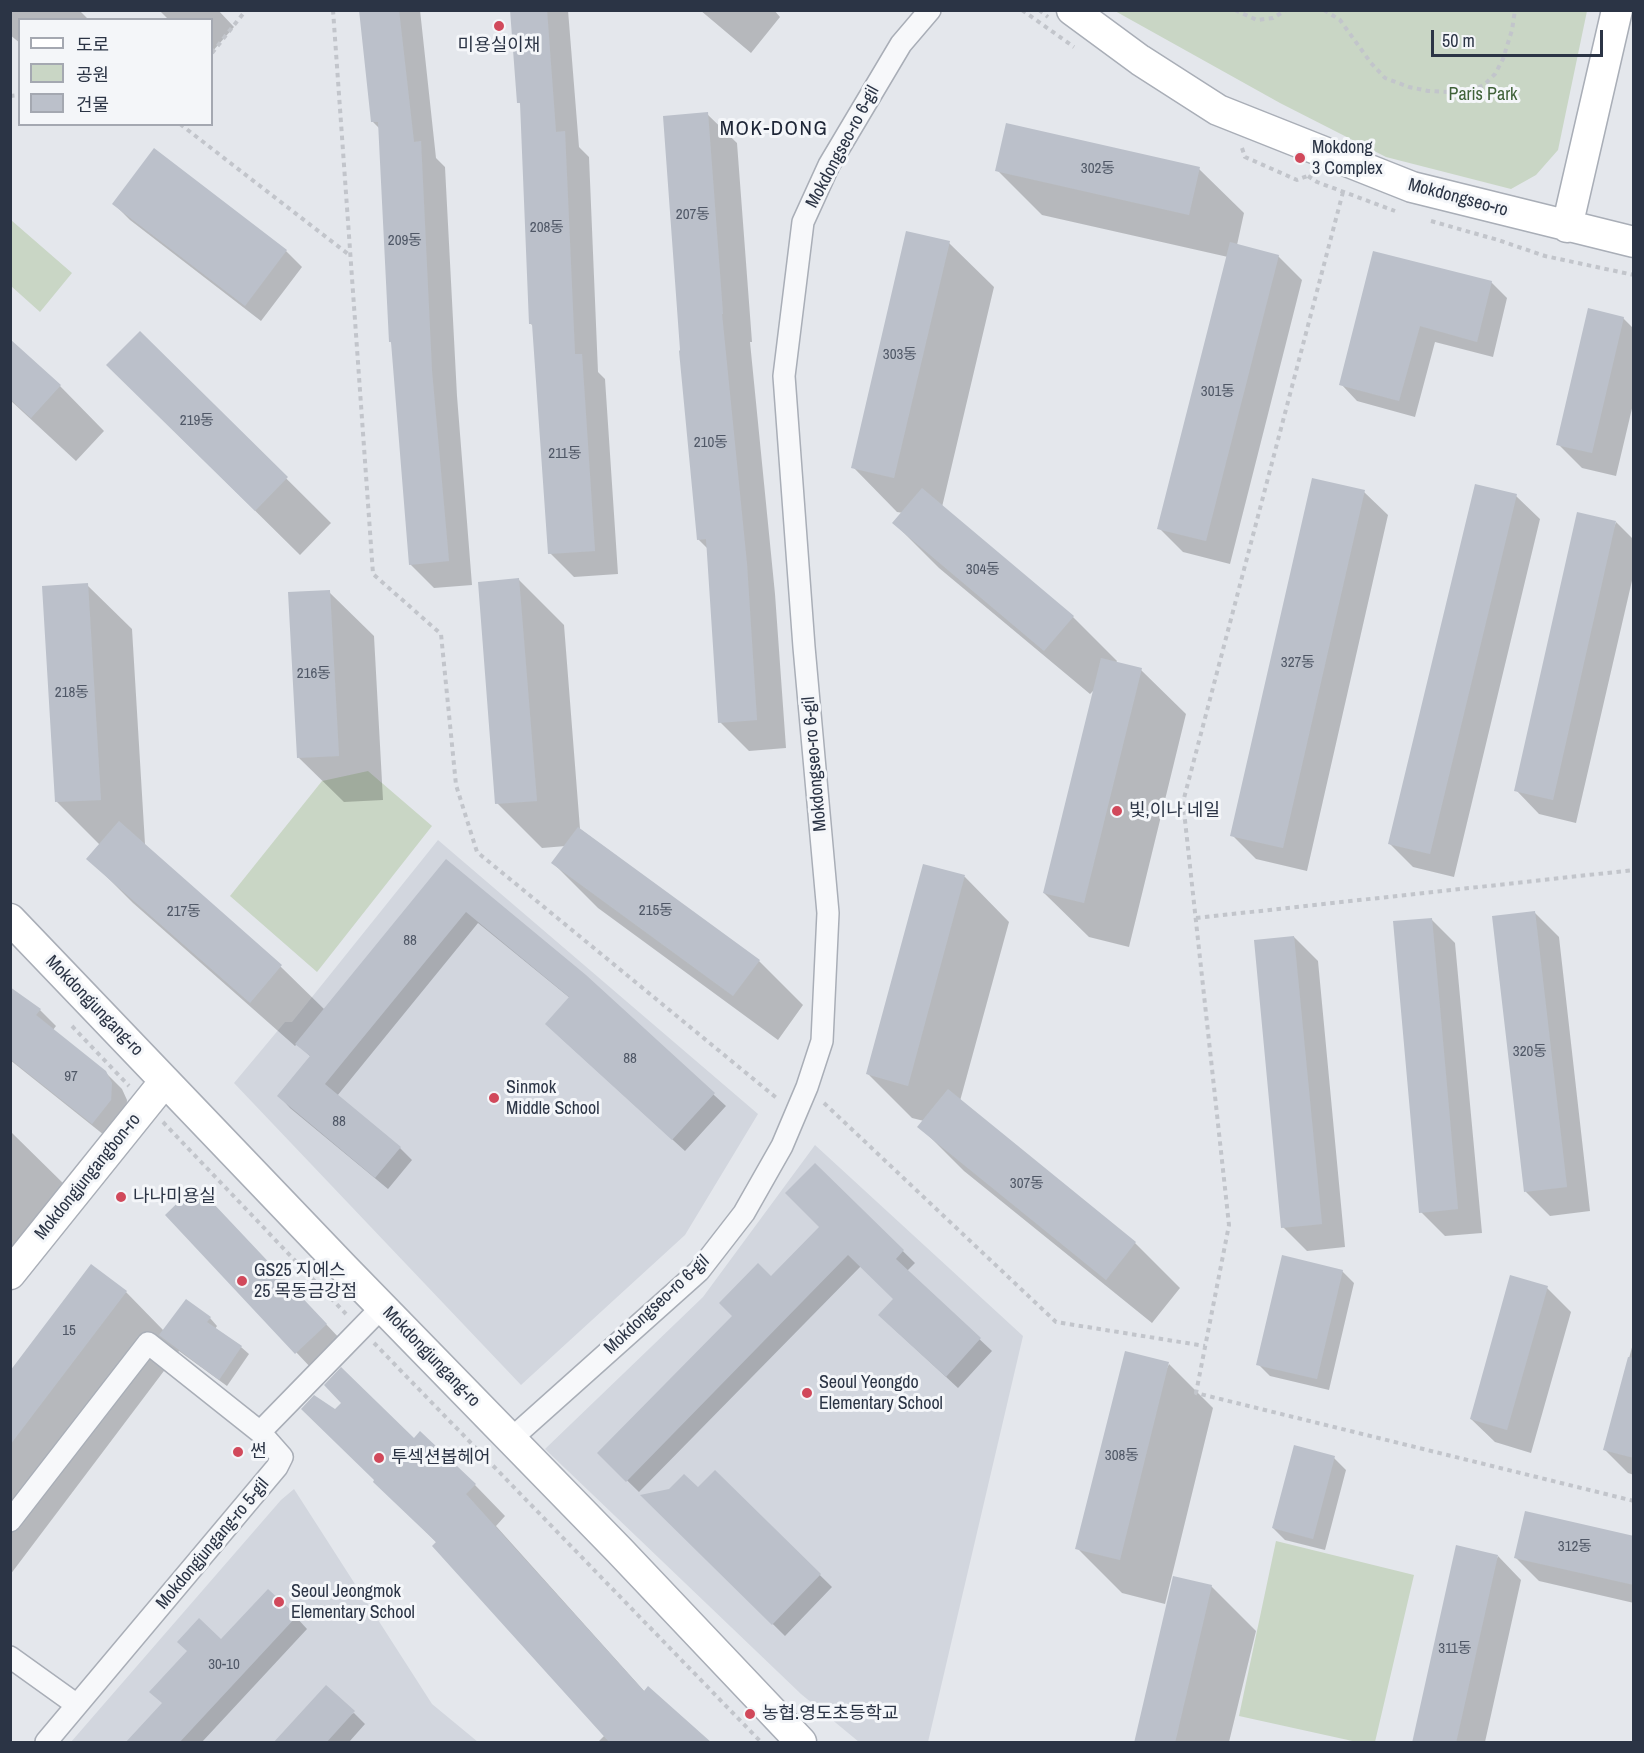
<!DOCTYPE html>
<html>
<head>
<meta charset="utf-8">
<style>
  body { margin:0 }
  #map { position:relative; width:1644px; height:1753px; overflow:hidden; background:#e4e7ec; font-family:"Archivo Narrow","Noto Sans KR",sans-serif }
  canvas { display:block }
  .frame { position:absolute; inset:0; border:12px solid #2b3445; pointer-events:none }
  .legend { position:absolute; left:18px; top:18px; width:195px; height:108px; box-sizing:border-box; background:#f4f6f9; border:2px solid #a4a8b1; margin:0; padding:8px 10px; list-style:none; font-size:18px; color:#2b3445 }
  .legend li { display:flex; align-items:center; gap:12px; height:30px }
  .legend b { width:30px; border:2px solid #a4a8b1 }
  .scale { position:absolute; left:1431px; top:30px; width:172px; height:27px; box-sizing:border-box; border:3px solid #2b3445; border-top:0; padding-left:8px; font-size:18px; line-height:21px; white-space:nowrap; color:#2b3445; -webkit-text-stroke:4px #f4f6f9; paint-order:stroke }
</style>
</head>
<body>
<div id="map">
<canvas width="1644" height="1753"></canvas>
<div class="frame"></div>
<ul class="legend">
<li><b style="height:8px;background:#fff"></b>도로</li>
<li><b style="height:16px;background:#c9d6c5"></b>공원</li>
<li><b style="height:16px;background:#bbc0ca"></b>건물</li>
</ul>
<div class="scale">50 m</div>
</div>
<script>
const ctx = document.querySelector('canvas').getContext('2d');
ctx.lineJoin = 'round';
function paint(path, color) { ctx.fillStyle = color; ctx.fill(path, 'evenodd'); }
const shape = rows => new Path2D(rows.map(r => 'M' + r).join(''));
function trace(path, color, width, dash) { ctx.strokeStyle = color; ctx.lineWidth = width; ctx.lineCap = dash ? 'butt' : 'round'; ctx.setLineDash(dash || []); ctx.stroke(path); }
function write(font, color, halo, rows, align = 'center') {
  ctx.font = font + ' "Archivo Narrow","Noto Sans KR",sans-serif'; ctx.lineWidth = 6; ctx.setLineDash([]); ctx.textBaseline = 'middle'; ctx.strokeStyle = halo; ctx.fillStyle = color; for (const [text, x, y, turn = 0] of rows) {
    ctx.save(); ctx.translate(x, y); ctx.rotate((+turn || 0) * Math.PI / 180); ctx.textAlign = isNaN(turn) ? turn : align; if (halo) ctx.strokeText(text, 0, 0); ctx.fillText(text, 0, 0); ctx.restore();
  }
}
paint(shape([
  [438,840,758,1114,685,1235,521,1385,234,1083,285,1022,292,1022],
  [815,1145,1023,1336,928,1742,859,1742,801,1694,545,1449,703,1297],
  [294,1489,432,1704,478,1742,71,1742,281,1500]
]), '#d2d6de');
paint(shape([
  [1115,11,1587,11,1558,150,1536,175,1511,189,1386,157,1280,103],
  [11,220,72,273,40,312,11,286],
  [368,771,432,826,317,972,230,896,322,781],
  [1276,1541,1414,1575,1375,1742,1357,1742,1239,1716]
]), '#c9d6c5');
paint(shape([
  [10,10,79,10,89,20,20,20,20,43,10,35],
  [159,10,218,10,234,27,212,52,212,20,169,20],
  [361,10,420,10,436,158,445,167,457,396,472,585,434,588,410,564,392,344,390,341,380,129,373,122],
  [512,10,568,10,579,147,589,157,598,372,605,379,618,574,574,577,550,553,534,327,530,323,521,105,519,102],
  [700,10,774,10,780,17,751,53],
  [707,114,737,143,752,342,750,342,775,594,786,748,749,751,720,722,708,549,698,539],
  [155,150,286,251,302,267,261,321,130,220,114,204],
  [1199,169,1244,213,1237,245,1278,256,1302,280,1230,564,1183,552,1159,528,1228,257,1042,215,997,170],
  [949,243,994,287,942,507,1073,617,1117,661,1116,663,1141,670,1186,714,1129,947,1089,937,1044,893,1095,689,1090,694,939,568,894,523,903,513,897,512,853,467],
  [1374,253,1491,282,1507,298,1493,357,1435,342,1415,417,1357,401,1341,384],
  [1623,318,1634,329,1634,400,1616,476,1582,468,1558,444],
  [140,333,331,523,300,555,153,410],
  [10,341,60,386,104,431,76,461,10,400],
  [1364,492,1388,515,1307,871,1256,859,1232,835],
  [1516,496,1540,519,1454,877,1413,867,1389,843],
  [1616,522,1634,540,1634,572,1576,823,1539,814,1516,790],
  [519,580,564,625,580,829,759,961,803,1005,778,1040,598,908,553,863,566,846,542,848,497,803],
  [87,585,132,629,145,844,142,844,281,967,325,1010,446,862,585,977,726,1106,685,1151,559,1036,570,998,478,923,337,1096,400,1148,412,1160,388,1189,290,1108,279,1096,311,1057,297,1044,295,1046,133,903,88,858,100,845,57,802],
  [329,592,374,636,383,800,344,802,299,758],
  [924,866,965,877,1009,922,960,1101,1135,1243,1180,1288,1152,1323,964,1171,920,1127,924,1121,912,1118,867,1073],
  [1535,913,1559,937,1590,1211,1550,1216,1526,1192],
  [1431,919,1455,943,1482,1233,1445,1236,1421,1212],
  [1294,937,1318,961,1345,1247,1307,1251,1283,1227],
  [10,989,40,1010,56,1026,53,1030,105,1072,122,1089,127,1100,126,1117,109,1139,10,1060],
  [10,1131,68,1188,10,1266],
  [815,1165,915,1263,907,1271,992,1351,958,1388,892,1327,895,1299,861,1266,639,1492,599,1453,821,1227],
  [212,1203,342,1341,312,1369,167,1215],
  [1342,1271,1354,1283,1329,1390,1270,1376,1258,1364],
  [1547,1288,1571,1312,1531,1453,1495,1442,1471,1419],
  [126,1292,164,1331,210,1318,217,1326,215,1329,241,1347,249,1354,227,1386,179,1351,10,1575,10,1373],
  [1634,1340,1634,1475,1628,1473,1604,1449],
  [1169,1364,1213,1408,1165,1604,1122,1593,1077,1548],
  [336,1411,414,1441,475,1485,505,1516,496,1526,645,1692,709,1742,598,1742,605,1735,437,1543,376,1481],
  [1334,1458,1346,1470,1325,1550,1285,1540,1273,1528],
  [715,1472,832,1587,785,1636,643,1496,698,1490],
  [1634,1537,1634,1603,1539,1581,1515,1557],
  [1498,1556,1521,1580,1485,1742,1414,1742],
  [1211,1586,1256,1631,1229,1742,1135,1742],
  [296,1617,307,1629,202,1742,127,1742,221,1641],
  [354,1713,365,1724,349,1742,275,1742]
]), '#0003');
paint(shape([
  [359,10,399,10,414,142,421,141,432,371,449,561,409,565,391,342,389,342,378,122,371,122],
  [510,10,547,10,556,132,565,131,575,354,582,354,595,551,548,554,532,324,529,324,520,103,517,103],
  [708,112,723,314,722,314,747,564,757,720,718,723,706,539,697,540,679,351,680,350,663,116],
  [1006,123,1200,167,1189,215,995,171],
  [154,148,287,250,245,306,112,204],
  [906,231,950,241,894,478,851,468],
  [1230,242,1279,255,1206,541,1157,529],
  [1373,251,1492,281,1477,342,1420,326,1399,401,1339,385],
  [1588,308,1624,317,1592,453,1556,445],
  [140,331,288,477,255,511,106,365],
  [10,339,61,385,31,418,10,399],
  [1312,478,1365,490,1283,848,1230,836],
  [1475,484,1517,494,1430,854,1388,844],
  [922,488,1074,616,1044,651,892,523],
  [1577,512,1616,521,1553,800,1514,791],
  [519,578,537,801,495,804,478,582],
  [88,583,101,800,55,802,42,586],
  [330,590,339,756,297,758,288,592],
  [1101,658,1142,668,1084,903,1043,893],
  [119,821,282,965,250,1003,86,859],
  [578,827,760,960,733,996,551,863],
  [446,859,586,975,715,1093,672,1140,545,1024,569,997,466,912,325,1084,401,1147,375,1178,277,1096,310,1056,295,1044],
  [923,864,965,875,908,1086,866,1074],
  [1535,911,1567,1187,1524,1192,1492,916],
  [1432,918,1458,1209,1419,1213,1393,921],
  [1294,936,1322,1224,1281,1228,1254,940],
  [10,987,41,1009,36,1015,106,1071,112,1083,111,1100,92,1124,10,1059],
  [948,1089,1136,1242,1106,1280,917,1127],
  [815,1163,904,1250,896,1259,981,1338,946,1377,878,1315,893,1299,848,1255,626,1482,597,1453,732,1316,719,1303,758,1263,771,1276,819,1227,785,1193],
  [196,1185,327,1324,295,1354,165,1215],
  [1282,1255,1343,1270,1317,1379,1256,1365],
  [91,1264,127,1291,10,1445,10,1371],
  [1510,1275,1548,1286,1507,1430,1470,1419],
  [186,1299,211,1317,207,1322,242,1346,219,1380,159,1335],
  [1125,1351,1169,1362,1120,1560,1075,1549],
  [1628,1357,1634,1358,1634,1458,1603,1450],
  [341,1367,414,1438,420,1431,476,1484,466,1494,644,1691,648,1686,712,1743,610,1743,432,1546,436,1542,373,1482,374,1480,301,1409,314,1395,335,1409,341,1403,324,1385],
  [1294,1445,1335,1456,1313,1539,1272,1528],
  [715,1470,821,1574,772,1625,640,1495,669,1489,684,1474,698,1487],
  [1525,1511,1634,1536,1634,1585,1514,1558],
  [1456,1545,1498,1555,1456,1743,1412,1743],
  [1173,1576,1212,1585,1175,1743,1134,1743],
  [268,1589,297,1616,179,1743,125,1743,162,1703,149,1692,187,1651,177,1642,199,1618,221,1639],
  [326,1685,355,1711,326,1743,273,1743]
]), '#bbc0ca');
const street = shape([
  [511,1439,699,1271,744,1213,782,1146,807,1087,822,1041,828,913,804,647,784,376,803,222,829,165,901,44,930,10],
  [10,1521,148,1343,260,1432],
  [10,1657,77,1705],
  [46,1742,277,1467,282,1457,260,1432,382,1307]
]);
const secondary = shape([
  [1072,10,1140,60,1218,110,1412,187,1634,242],
  [1567,227,1617,10],
  [10,919,344,1268,619,1550,801,1742],
  [10,1274,165,1081]
]);
trace(street, '#a9aeb7', 24);
trace(secondary, '#a9aeb7', 33);
trace(shape([
  [333,10,373,574,441,634,456,785,477,852,779,1100],
  [1022,10,1074,47],
  [1039,10,1048,17],
  [1235,10,1257,20,1273,18,1286,10],
  [1324,10,1340,20,1371,63,1385,78,1409,87,1428,91,1466,93,1484,85,1495,74,1503,59,1512,30,1515,10],
  [212,53,246,10],
  [10,96,20,95],
  [180,124,348,254],
  [1242,148,1245,157,1297,180,1310,175],
  [1308,176,1317,182,1395,211],
  [1343,192,1183,802,1229,1225,1196,1393,1634,1501],
  [1431,221,1498,240,1545,256,1634,275],
  [1196,918,1634,870],
  [72,1026,129,1086],
  [824,1103,1056,1322,1205,1346],
  [163,1122,346,1314],
  [374,1343,761,1742]
]), '#c2c5cb', 4, [4.5, 4.5]);
trace(street, '#f7f8fa', 21);
trace(secondary, '#fff', 30);
for (const [x, y, r, color] of [
  [499,26,6,"#d1495b"],
  [1300,158,6,"#d1495b"],
  [1117,811,6,"#d1495b"],
  [494,1098,6,"#d1495b"],
  [121,1197,6,"#d1495b"],
  [242,1281,6,"#d1495b"],
  [807,1393,6,"#d1495b"],
  [238,1452,6,"#d1495b"],
  [379,1458,6,"#d1495b"],
  [279,1602,6,"#d1495b"],
  [750,1714,6,"#d1495b"]
]) { const dot = new Path2D(); dot.arc(x, y, r, 0, 2 * Math.PI); ctx.fillStyle = color; ctx.fill(dot); trace(dot, '#f4f6f9', 2); }
write('15px', '#4f5766', null, [
  ["302동",1098,169],
  ["207동",693,215],
  ["208동",547,228],
  ["209동",405,241],
  ["303동",900,355],
  ["301동",1218,392],
  ["219동",197,421],
  ["210동",711,443],
  ["211동",565,454],
  ["304동",983,570],
  ["327동",1298,663],
  ["216동",314,674],
  ["218동",72,693],
  ["215동",656,911],
  ["217동",184,912],
  ["88",410,941],
  ["320동",1530,1052],
  ["88",630,1059],
  ["97",71,1077],
  ["88",339,1122],
  ["307동",1027,1184],
  ["15",69,1331],
  ["308동",1122,1456],
  ["312동",1575,1547],
  ["311동",1455,1649],
  ["30-10",224,1665]
]);
write('18px', '#2b3445', '#f4f6f9', [
  ["미용실이채",499,46,"center"],
  ["Mokdong",1312,148],
  ["3 Complex",1312,169],
  ["빛,이나 네일",1129,811],
  ["Sinmok",506,1088],
  ["Middle School",506,1109],
  ["나나미용실",133,1197],
  ["GS25 지에스",254,1271],
  ["25 목동금강점",254,1292],
  ["Seoul Yeongdo",819,1383],
  ["Elementary School",819,1404],
  ["썬",250,1452],
  ["투섹션봅헤어",391,1458],
  ["Seoul Jeongmok",291,1592],
  ["Elementary School",291,1613],
  ["농협.영도초등학교",762,1714]
], 'left');
write('18px', '#3f6138', '#f4f6f9', [
  ["Paris Park",1483,95]
]);
write('18px', '#2b3445', '#f4f6f9', [
  ["Mokdongseo-ro 6-gil",843,147,-62],
  ["Mokdongseo-ro",1458,198,15],
  ["Mokdongseo-ro 6-gil",815,764,-95],
  ["Mokdongjungang-ro",94,1006,46],
  ["Mokdongjungangbon-ro",88,1177,-51],
  ["Mokdongseo-ro 6-gil",657,1305,-43],
  ["Mokdongjungang-ro",431,1357,46],
  ["Mokdongjungang-ro 5-gil",213,1544,-50]
]);
ctx.letterSpacing = '1.5px';
write('21px', '#1d2536', '#f4f6f9', [
  ["MOK-DONG",774,129]
]);
ctx.letterSpacing = '0px';
</script>
</body>
</html>
